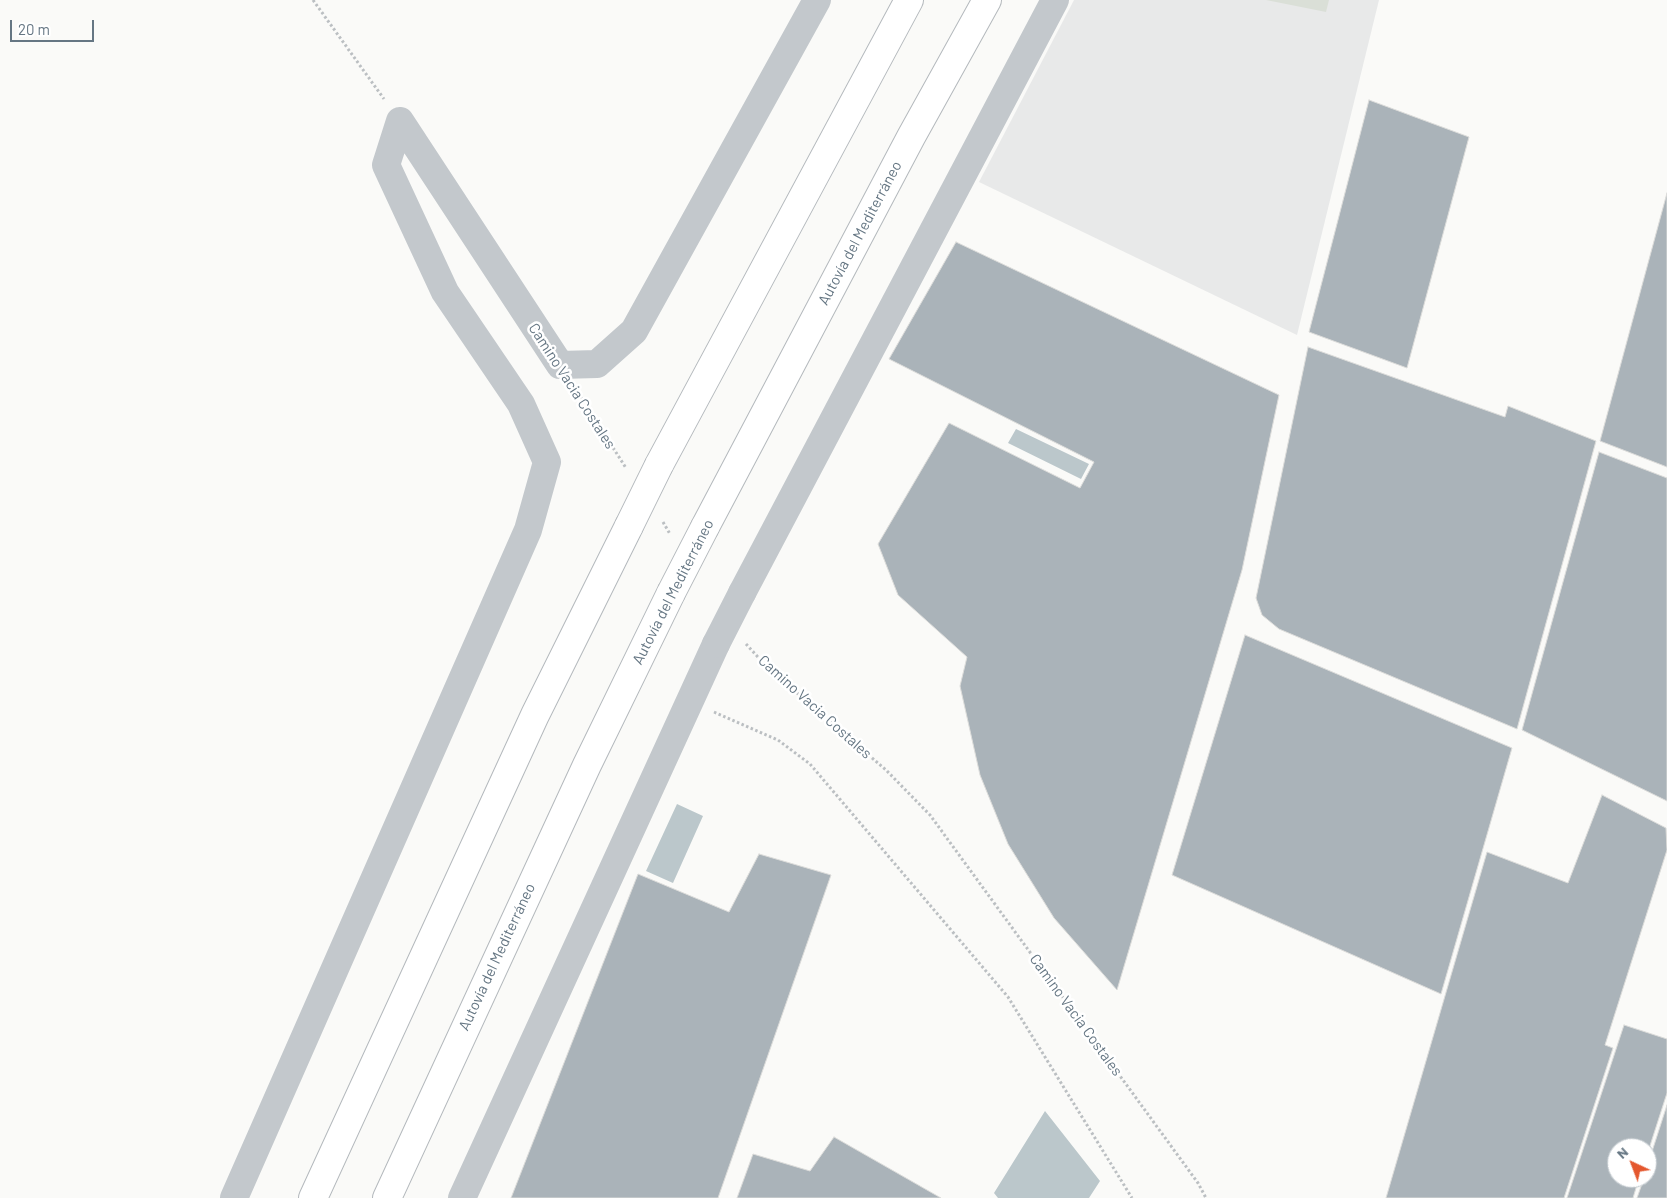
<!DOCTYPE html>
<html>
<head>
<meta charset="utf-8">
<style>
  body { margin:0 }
  #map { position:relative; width:1667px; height:1198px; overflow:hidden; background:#fafaf8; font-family:Barlow,sans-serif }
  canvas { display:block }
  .north { position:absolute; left:1607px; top:1138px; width:50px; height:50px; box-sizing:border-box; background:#fff; border:1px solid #c1c8cd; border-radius:50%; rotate:317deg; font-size:14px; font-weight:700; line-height:20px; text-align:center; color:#657683 }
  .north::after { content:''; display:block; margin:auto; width:18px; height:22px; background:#e4572e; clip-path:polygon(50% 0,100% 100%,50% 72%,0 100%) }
  .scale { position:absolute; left:10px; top:20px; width:84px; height:22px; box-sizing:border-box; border:2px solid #657683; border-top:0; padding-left:6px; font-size:15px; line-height:18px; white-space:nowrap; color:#657683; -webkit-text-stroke:4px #fff; paint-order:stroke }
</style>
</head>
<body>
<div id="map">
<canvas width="1667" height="1198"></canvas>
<div class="north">N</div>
<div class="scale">20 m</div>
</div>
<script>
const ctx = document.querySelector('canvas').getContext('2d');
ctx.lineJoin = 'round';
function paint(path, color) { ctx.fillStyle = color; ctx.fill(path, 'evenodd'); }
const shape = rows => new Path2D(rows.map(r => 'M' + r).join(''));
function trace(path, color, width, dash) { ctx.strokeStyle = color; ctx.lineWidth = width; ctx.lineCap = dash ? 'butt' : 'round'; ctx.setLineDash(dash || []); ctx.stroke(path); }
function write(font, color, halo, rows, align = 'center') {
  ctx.font = font + ' Barlow,sans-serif'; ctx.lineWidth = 5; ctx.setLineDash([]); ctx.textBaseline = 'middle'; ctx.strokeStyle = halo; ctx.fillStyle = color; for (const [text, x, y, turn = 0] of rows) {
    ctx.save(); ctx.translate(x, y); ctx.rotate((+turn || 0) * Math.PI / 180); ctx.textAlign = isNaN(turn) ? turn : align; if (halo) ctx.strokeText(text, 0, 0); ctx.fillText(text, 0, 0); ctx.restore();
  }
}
paint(shape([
  [1074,0,1379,0,1297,335,979,182]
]), '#e8e9e9');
paint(shape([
  [1266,0,1329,0,1326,12]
]), '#dadfd7');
paint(shape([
  [1016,429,1089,464,1081,479,1008,443],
  [677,804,703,816,673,883,646,871],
  [1045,1111,1100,1181,1089,1198,998,1198,994,1193]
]), '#bbc7cb');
const building = shape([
  [1369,100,1469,137,1407,368,1309,332,1369,100],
  [1667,193,1667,467,1600,441,1667,193],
  [956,242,1279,395,1242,570,1117,990,1054,918,1008,844,980,775,960,686,967,657,898,595,878,544,949,423,1080,488,1094,462,889,359,956,242],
  [1308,347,1505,417,1508,406,1596,441,1517,729,1279,629,1262,615,1256,598,1308,347],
  [1599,452,1667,478,1667,801,1522,730,1599,452],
  [1245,635,1512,748,1441,994,1172,875,1245,635],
  [1602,795,1666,828,1667,850,1605,1045,1613,1048,1564,1198,1386,1198,1487,852,1568,883,1602,795],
  [759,854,831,875,718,1198,511,1198,638,874,729,912,759,854],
  [1624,1025,1667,1039,1667,1093,1647,1155,1647,1148,1617,1148,1617,1178,1639,1178,1633,1198,1567,1198,1624,1025],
  [1667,1105,1667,1198,1637,1198,1644,1178,1647,1178,1647,1167,1667,1105],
  [834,1137,941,1198,737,1198,753,1154,810,1171,834,1137]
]);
paint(building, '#aab3b9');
trace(building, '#dcdcda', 1);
const motorway = shape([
  [659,465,909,0],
  [705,527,911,137,987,0],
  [313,1198,535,715,629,526],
  [387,1198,587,765,671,593]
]);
trace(motorway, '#b4b9bd', 30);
trace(shape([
  [313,0,384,99],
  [578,393,626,468],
  [663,522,670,534],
  [746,644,768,668,886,770,930,815,1198,1183,1206,1198],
  [714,712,778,740,810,764,1008,997,1132,1198]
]), '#bbbfc2', 3, [2.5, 2.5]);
trace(shape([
  [400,121,560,365,597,364,634,331,817,0],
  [742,593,1055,0],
  [234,1198,528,530,547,462,521,404,445,292,386,165,400,121],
  [462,1198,716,644]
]), '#c3c8cc', 28);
trace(motorway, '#fff', 28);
const motorwayBridge = shape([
  [629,526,659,465],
  [671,593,705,527]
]);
trace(motorwayBridge, '#b4b9bd', 30, []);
trace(shape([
  [716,644,742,593]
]), '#c3c8cc', 28);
trace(motorwayBridge, '#fff', 28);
write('15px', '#657683', '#fff', [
  ["Autovía del Mediterráneo",860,233,-62],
  ["Camino Vacia Costales",572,386,57],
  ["Autovía del Mediterráneo",673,592,-63],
  ["Camino Vacia Costales",815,707,42],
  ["Autovía del Mediterráneo",497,957,-65],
  ["Camino Vacia Costales",1076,1015,54]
]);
</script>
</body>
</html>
